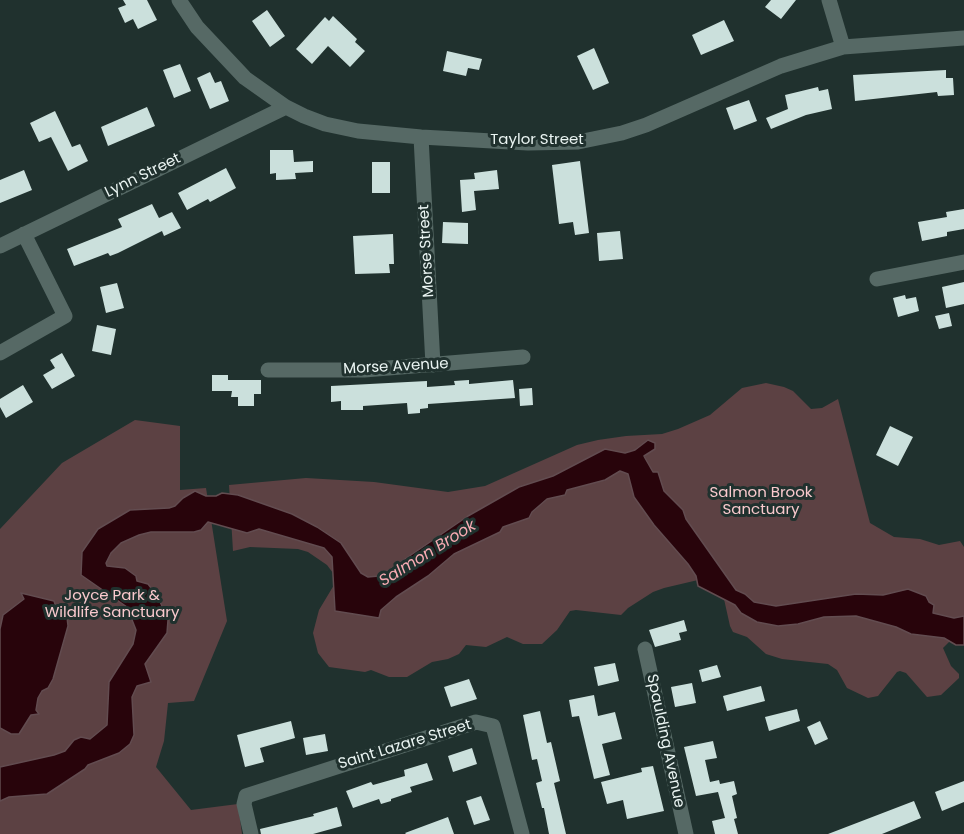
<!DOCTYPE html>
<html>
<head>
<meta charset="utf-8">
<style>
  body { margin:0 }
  canvas { display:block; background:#20312e }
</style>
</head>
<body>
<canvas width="964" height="834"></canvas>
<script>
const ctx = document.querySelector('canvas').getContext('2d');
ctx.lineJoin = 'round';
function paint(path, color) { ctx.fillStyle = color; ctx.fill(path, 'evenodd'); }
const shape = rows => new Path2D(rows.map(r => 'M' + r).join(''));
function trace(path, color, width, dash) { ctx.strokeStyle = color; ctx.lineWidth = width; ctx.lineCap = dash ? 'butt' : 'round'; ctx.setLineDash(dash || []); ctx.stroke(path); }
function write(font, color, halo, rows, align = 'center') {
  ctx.font = font + ' Poppins,sans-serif'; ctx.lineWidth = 6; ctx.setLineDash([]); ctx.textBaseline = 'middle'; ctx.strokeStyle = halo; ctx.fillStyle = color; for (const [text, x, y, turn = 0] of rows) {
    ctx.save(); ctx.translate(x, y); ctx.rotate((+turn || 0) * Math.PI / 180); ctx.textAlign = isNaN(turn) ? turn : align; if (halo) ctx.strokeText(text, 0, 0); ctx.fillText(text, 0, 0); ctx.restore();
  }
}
paint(shape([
  [766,383,784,387,793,391,811,409,822,408,838,399,870,523,894,537,920,539,939,545,960,541,964,547,964,642,951,640,943,648,951,666,959,674,959,678,941,695,927,697,906,673,900,671,897,672,878,696,868,698,847,688,837,670,828,664,782,659,766,654,747,637,733,632,730,626,724,599,698,580,664,588,653,592,628,608,621,615,576,610,570,611,557,630,542,644,523,644,507,637,486,647,466,645,459,654,448,659,432,662,407,677,389,677,371,670,365,672,329,667,318,653,313,633,319,610,334,585,335,611,339,581,327,565,308,552,298,549,250,547,233,551,229,485,306,478,374,482,448,492,485,486,577,445,598,440,626,436,662,434,678,429,710,415,742,388],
  [135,420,180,426,180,490,206,488,227,621,194,701,168,703,164,741,156,767,191,810,238,804,242,834,0,834,0,529,62,463]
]), '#5c4143');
const water = shape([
  [648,440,655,443,655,449,644,456,645,458,653,472,658,472,664,491,683,510,686,519,736,590,745,594,754,602,776,606,856,594,883,595,908,589,926,596,929,602,934,605,933,613,954,618,964,616,964,645,956,645,944,638,911,634,896,627,856,616,824,617,798,624,778,626,757,622,741,613,735,605,698,586,696,576,688,564,654,525,634,497,628,474,620,471,605,480,567,490,565,495,547,499,532,512,529,518,503,527,500,532,454,554,428,576,396,597,381,610,379,618,335,611,332,557,324,548,259,529,247,533,208,522,201,530,194,532,151,532,139,535,121,543,111,553,106,563,107,566,125,568,136,576,137,581,148,584,158,597,168,620,167,633,145,664,151,682,137,686,132,697,134,735,130,744,119,753,88,765,85,769,47,794,9,797,0,801,0,767,54,755,65,751,74,740,81,737,90,739,107,725,109,682,133,644,136,630,127,607,81,575,82,552,98,529,130,510,169,508,175,506,183,498,195,491,206,496,216,496,222,493,238,495,292,514,317,527,341,543,361,573,368,577,379,576,389,570,468,516,519,487,553,476,605,449,625,453,635,450,648,440],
  [21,593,54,601,58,613,67,617,68,626,53,679,48,688,42,691,38,698,36,710,39,714,31,715,19,734,11,734,0,728,0,629,3,615,24,599,21,593]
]);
paint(water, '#28040b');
trace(water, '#624c50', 1.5);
paint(shape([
  [123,0,147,0,157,20,138,29,133,19,125,23,118,8,126,5],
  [771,0,796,0,781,19,765,7],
  [267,10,285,36,270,47,252,21],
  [333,16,357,39,355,42,365,51,350,67,328,46,312,64,296,49,325,17,329,21],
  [724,20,734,41,701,55,692,35],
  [594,48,609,83,593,90,577,56],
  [447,51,482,59,479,70,468,68,466,76,443,71],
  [180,64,191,91,174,98,163,70],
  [946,70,946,78,953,78,954,95,938,96,937,92,855,101,853,75],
  [210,72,215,83,221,81,229,101,210,109,197,78],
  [818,87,819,91,828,89,832,109,806,115,771,129,766,118,788,109,785,95],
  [749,100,757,121,734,130,726,108],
  [147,107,155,126,108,146,101,127],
  [55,111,72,147,80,144,88,161,68,171,51,137,39,142,30,123],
  [270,150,293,150,294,162,313,161,313,172,295,173,296,179,276,180,276,173,270,174],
  [580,161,589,233,575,235,573,222,559,224,552,165],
  [372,162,390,162,390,193,372,193],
  [226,168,236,188,210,202,208,199,187,210,178,193],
  [24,170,32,190,0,203,0,180],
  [497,170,499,189,474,191,476,210,462,212,460,180,475,179,474,173],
  [152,204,159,218,172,212,181,228,164,236,162,231,118,253,110,256,108,253,74,266,67,249,122,227,118,219],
  [964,209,964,229,947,232,947,236,922,241,918,222,947,217,946,212],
  [443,222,468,223,468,244,442,243],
  [620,231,623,259,599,261,597,233],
  [393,234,394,264,389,264,390,273,355,274,353,236],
  [964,282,964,304,946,308,942,287],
  [117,283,124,308,106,313,100,287],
  [905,295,906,299,916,297,919,311,898,317,893,298],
  [949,313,952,326,939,329,935,316],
  [97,325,116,329,111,355,92,351],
  [62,353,75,376,52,389,43,375,55,368,50,360],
  [212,375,228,375,228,380,261,380,261,394,254,394,254,406,238,406,238,397,231,397,232,391,212,391],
  [469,380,469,384,513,380,515,398,428,404,428,408,420,409,420,413,408,414,407,403,363,406,363,410,341,410,341,401,331,402,331,386,427,381,427,387,455,385,454,381],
  [23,385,33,402,6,418,0,407,0,399],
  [532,388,533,405,520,406,519,389],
  [890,426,913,437,898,466,876,455],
  [684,620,687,631,679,633,681,640,655,647,649,630],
  [615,663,619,681,598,686,594,667],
  [717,665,721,677,702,682,699,670],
  [469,679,477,699,451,707,444,687],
  [692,683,696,703,675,707,671,687],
  [761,686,765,701,727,711,723,696],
  [594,695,598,716,615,712,622,739,602,744,610,775,594,779,579,716,572,717,569,700],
  [797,709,800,721,769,731,765,717],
  [540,711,547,743,551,742,560,781,554,783,566,834,549,834,544,808,542,808,536,783,542,781,537,759,532,760,523,715],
  [291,721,295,738,260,748,264,762,245,767,237,735],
  [820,721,828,739,815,745,807,727],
  [325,734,328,751,306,755,303,738],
  [713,741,717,758,705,760,710,782,719,780,720,784,734,781,737,794,732,796,737,818,734,819,738,834,715,834,712,821,725,818,718,792,696,796,684,747],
  [472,748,477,764,453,772,448,756],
  [427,763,433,780,410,787,412,792,391,799,391,801,381,804,379,799,353,808,346,791,371,782,373,785,405,776,404,770],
  [653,766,664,811,627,819,623,800,607,804,601,782,642,772,641,768],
  [964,781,964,802,942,811,935,792],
  [481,796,490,820,474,825,466,801],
  [914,801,921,818,882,834,828,834],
  [337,807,342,826,313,834,261,834,260,829,314,816,313,814],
  [448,817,454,834,406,834,405,833]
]), '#cbe0dc');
trace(shape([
  [179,0,197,27,245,78,286,107,304,116,325,124,358,131,421,137,528,143,578,142,622,133,646,125,781,66,843,47,964,38],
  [829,0,843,47],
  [421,137,433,365],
  [0,246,286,107],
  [877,279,964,262],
  [0,353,65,316,24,234],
  [268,370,364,370,523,357],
  [645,649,686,834],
  [251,834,244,804,246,796,476,722,493,726,522,834]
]), '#566965', 15);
write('15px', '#eaf4f2', '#20312e', [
  ["Taylor Street",537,140],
  ["Lynn Street",143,176,-26],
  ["Morse Street",427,251,-93],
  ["Morse Avenue",396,367,-3],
  ["Spaulding Avenue",665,741,78],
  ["Saint Lazare Street",405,745,-17]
]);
write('15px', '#f9c9cd', '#20312e', [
  ["Salmon Brook",761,493],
  ["Sanctuary",761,510],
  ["Joyce Park &",112,596],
  ["Wildlife Sanctuary",112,613]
]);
write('italic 16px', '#f8abb3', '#20312e', [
  ["Salmon Brook",428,554,-32]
]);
</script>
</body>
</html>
